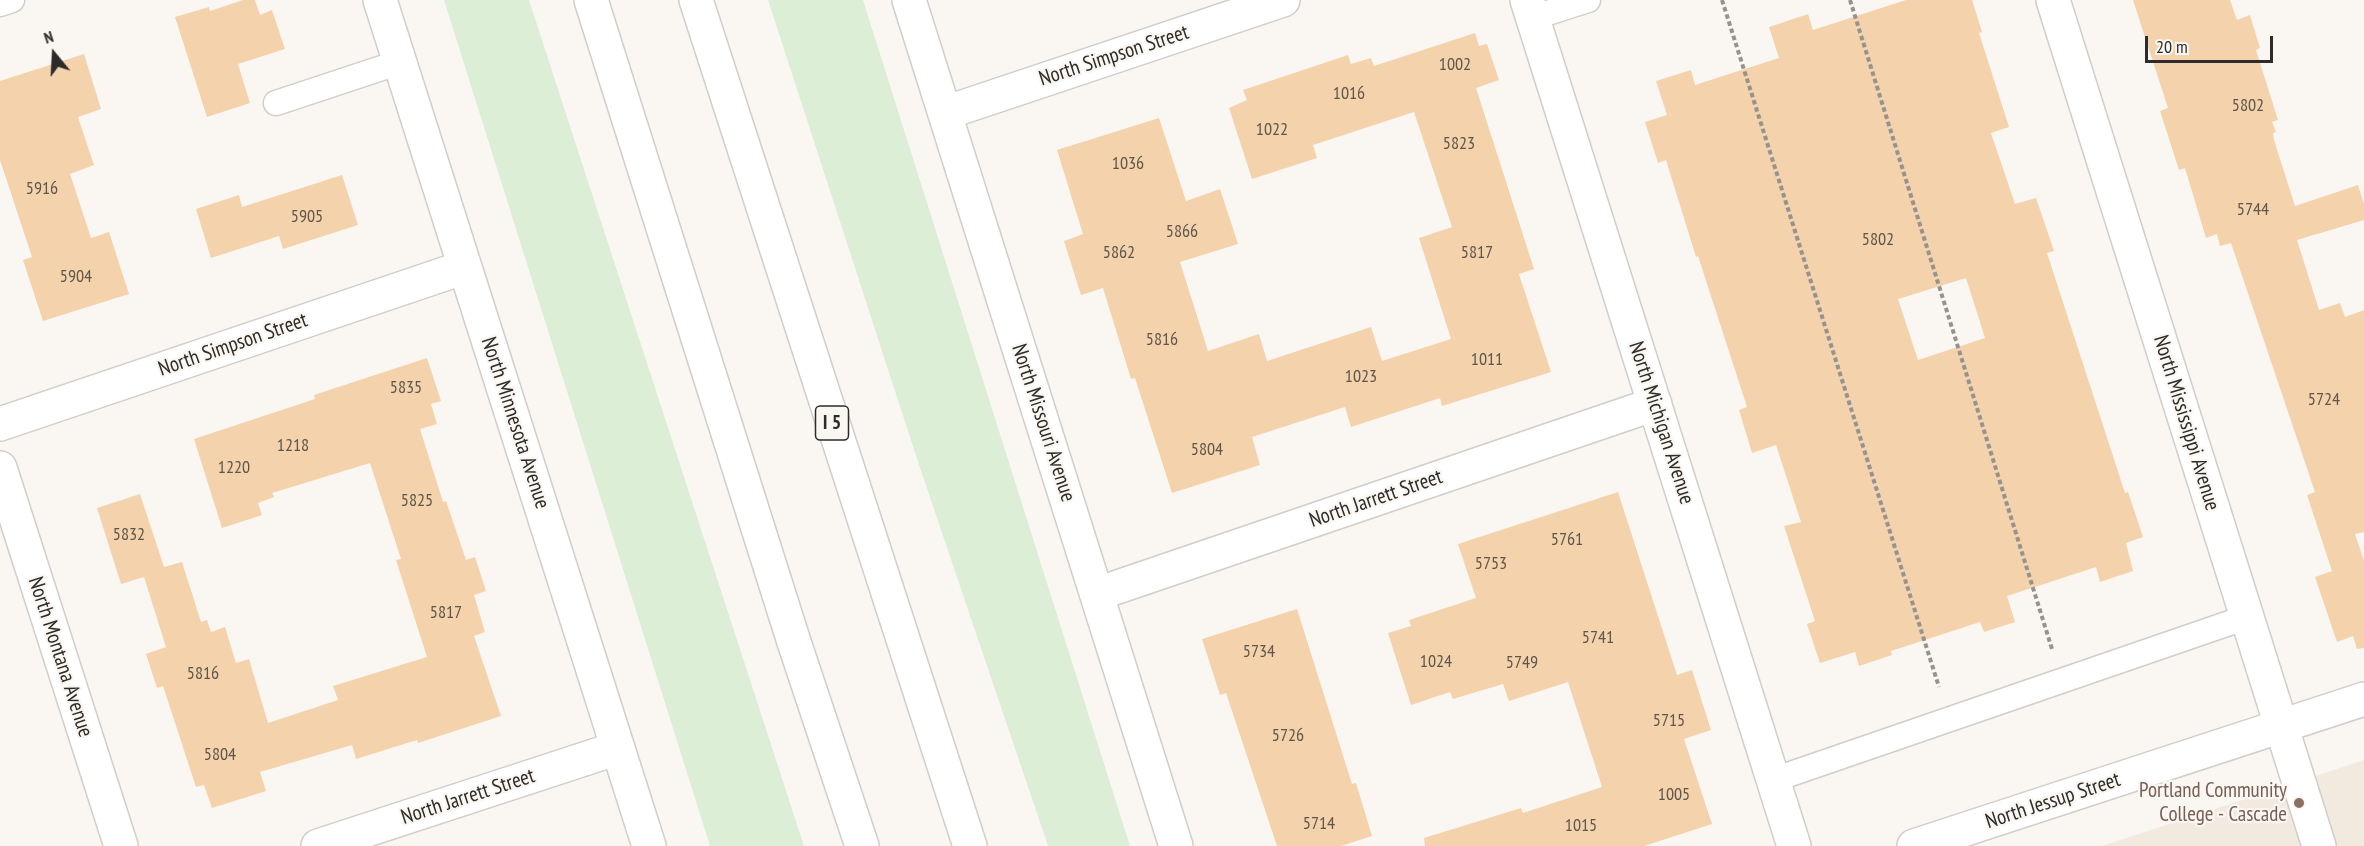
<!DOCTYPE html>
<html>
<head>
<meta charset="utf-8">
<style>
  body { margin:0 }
  #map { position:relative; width:2364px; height:846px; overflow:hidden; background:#faf7f2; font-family:"PT Sans Narrow",sans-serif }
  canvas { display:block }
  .north { position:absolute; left:24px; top:24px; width:60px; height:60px; -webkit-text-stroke:4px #faf7f2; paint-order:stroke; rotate:342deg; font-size:16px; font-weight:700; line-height:24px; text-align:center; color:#2d2c2a }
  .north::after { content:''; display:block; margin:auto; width:21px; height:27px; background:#2d2c2a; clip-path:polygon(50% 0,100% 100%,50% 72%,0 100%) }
  .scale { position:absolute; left:2145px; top:36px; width:128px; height:27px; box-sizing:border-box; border:3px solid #2d2c2a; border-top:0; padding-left:8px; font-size:18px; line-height:21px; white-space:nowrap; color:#2d2c2a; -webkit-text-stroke:4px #faf7f2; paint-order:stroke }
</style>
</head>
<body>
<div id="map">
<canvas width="2364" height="846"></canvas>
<div class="north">N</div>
<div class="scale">20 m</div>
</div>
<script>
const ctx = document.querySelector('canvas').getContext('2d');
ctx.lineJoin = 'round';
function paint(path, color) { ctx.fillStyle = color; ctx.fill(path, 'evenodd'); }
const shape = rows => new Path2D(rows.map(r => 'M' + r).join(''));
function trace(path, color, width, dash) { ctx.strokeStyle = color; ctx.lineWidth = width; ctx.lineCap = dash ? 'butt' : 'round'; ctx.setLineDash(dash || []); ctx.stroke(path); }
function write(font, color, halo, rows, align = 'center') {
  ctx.font = font + ' "PT Sans Narrow",sans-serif'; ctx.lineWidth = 4.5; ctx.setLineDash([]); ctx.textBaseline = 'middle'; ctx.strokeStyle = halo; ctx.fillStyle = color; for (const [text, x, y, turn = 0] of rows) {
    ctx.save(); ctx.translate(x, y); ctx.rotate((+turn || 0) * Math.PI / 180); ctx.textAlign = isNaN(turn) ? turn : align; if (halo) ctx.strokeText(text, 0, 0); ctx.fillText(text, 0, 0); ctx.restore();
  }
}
paint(shape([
  [2364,760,2364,846,2102,846]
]), '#f2e9df');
paint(shape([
  [444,0,529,0,804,846,710,846],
  [768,0,863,0,1130,846,1048,846,919,465]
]), '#dcefd6');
paint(shape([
  [243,0,255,0,260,15,272,10,285,49,238,64,250,103,207,117,175,17,209,7,210,11],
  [1906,0,1972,0,1982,32,1979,33,2009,127,1991,133,2015,204,2036,198,2054,251,2047,253,2125,493,2128,492,2143,537,2126,543,2133,571,2100,582,2096,567,2007,596,2015,622,1984,632,1980,622,1891,651,1892,655,1859,666,1855,652,1820,663,1807,624,1815,621,1784,526,1801,522,1776,445,1752,453,1739,410,1747,407,1698,256,1696,257,1666,160,1658,163,1645,122,1667,115,1656,81,1691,70,1695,85,1779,58,1769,27,1808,14,1813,30],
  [1966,278,1985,338,1918,360,1898,299],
  [2133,0,2230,0,2237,20,2250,15,2260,48,2256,50,2278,120,2272,122,2276,132,2273,133,2274,140,2295,206,2358,185,2364,204,2364,220,2297,240,2319,310,2340,303,2345,317,2364,310,2364,532,2355,534,2364,561,2364,648,2357,649,2353,636,2337,642,2315,577,2332,571,2307,495,2315,492,2231,243,2220,246,2217,234,2206,238,2185,168,2179,170,2160,111,2168,108],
  [1475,33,1479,46,1487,44,1499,80,1476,88,1534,269,1519,274,1551,372,1442,406,1440,398,1351,427,1345,407,1252,437,1260,465,1172,493,1135,378,1131,379,1103,288,1081,295,1064,241,1083,234,1057,150,1159,118,1186,201,1220,189,1238,244,1180,262,1208,351,1259,334,1267,361,1371,327,1382,361,1451,339,1419,238,1452,227,1414,112,1313,145,1317,158,1252,179,1229,108,1247,100,1243,90,1348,55,1351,64,1371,58,1374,66],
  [84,54,101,109,78,117,94,165,70,174,91,238,109,232,129,294,43,321,23,260,32,257,0,160,0,81],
  [342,175,358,225,283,249,279,236,211,258,196,209,239,195,242,207],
  [427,358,441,401,431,404,437,424,420,429,443,502,446,501,466,560,475,557,486,591,474,595,485,632,474,636,501,716,418,743,417,740,356,759,352,745,260,772,266,791,212,808,204,785,196,787,163,686,157,688,146,654,166,647,144,577,121,584,97,508,140,494,164,567,182,562,201,622,207,620,211,632,225,627,236,663,249,659,268,723,338,700,333,686,427,657,396,560,401,559,370,463,272,493,274,497,258,503,262,515,222,528,194,439,315,399,314,395],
  [1618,492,1677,675,1692,670,1711,730,1684,739,1712,824,1644,846,1425,846,1424,838,1521,808,1523,813,1602,787,1568,682,1509,701,1503,684,1453,699,1450,692,1411,705,1388,633,1411,626,1409,620,1476,598,1458,544],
  [1297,609,1352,784,1356,783,1372,836,1341,846,1277,846,1226,693,1220,695,1202,639]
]), '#f3d2ac');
const service = shape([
  [0,4,12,0],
  [1532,18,1588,0],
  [276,103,400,62],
  [1773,780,2247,617]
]);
const minor = shape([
  [380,0,649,846],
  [909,0,1176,846],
  [1527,0,1794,846],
  [2053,0,2319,846],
  [945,113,1283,0],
  [0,424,465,267],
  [0,468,121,846],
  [1097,594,1655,404],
  [318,846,618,748],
  [1914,846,2364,699]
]);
const motorway = shape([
  [591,0,794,642,862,846],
  [696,0,970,846]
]);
trace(service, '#d1cec9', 27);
trace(minor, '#d1cec9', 36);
trace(motorway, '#d1cec9', 36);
trace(shape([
  [1722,0,1939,687],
  [1850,0,2052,649]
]), '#959390', 4, [4.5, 3]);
trace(service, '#fff', 24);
trace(minor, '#fff', 33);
trace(motorway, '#fff', 33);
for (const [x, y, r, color] of [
  [2299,803,6,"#8d6e63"]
]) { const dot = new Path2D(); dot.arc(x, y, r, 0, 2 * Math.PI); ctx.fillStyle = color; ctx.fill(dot); trace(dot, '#faf7f2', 2); }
write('18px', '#5e564a', null, [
  ["1002",1455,65],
  ["1016",1349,94],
  ["5802",2248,106],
  ["1022",1272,130],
  ["5823",1459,144],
  ["1036",1128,164],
  ["5916",42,189],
  ["5744",2253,210],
  ["5905",307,217],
  ["5866",1182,232],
  ["5802",1878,240],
  ["5862",1119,253],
  ["5817",1477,253],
  ["5904",76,277],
  ["5816",1162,340],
  ["1011",1487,360],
  ["1023",1361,377],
  ["5835",406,388],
  ["5724",2324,400],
  ["1218",293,446],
  ["5804",1207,450],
  ["1220",234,468],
  ["5825",417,501],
  ["5832",129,535],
  ["5761",1567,540],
  ["5753",1491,564],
  ["5817",446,613],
  ["5741",1598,638],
  ["5734",1259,652],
  ["1024",1436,662],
  ["5749",1522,663],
  ["5816",203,674],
  ["5715",1669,721],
  ["5726",1288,736],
  ["5804",220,755],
  ["1005",1674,795],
  ["5714",1319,824],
  ["1015",1581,826]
]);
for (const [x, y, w] of [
  [832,423,33]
]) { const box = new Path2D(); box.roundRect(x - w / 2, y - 17, w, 34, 4.5); ctx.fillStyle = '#faf7f2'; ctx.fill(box); trace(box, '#2d2c2a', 1.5); }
write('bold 20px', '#2d2c2a', null, [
  ["I 5",832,423]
]);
write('21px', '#2d2c2a', '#faf7f2', [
  ["North Simpson Street",1114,56,-18],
  ["North Simpson Street",233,345,-19],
  ["North Minnesota Avenue",515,423,72],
  ["North Missouri Avenue",1043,423,72],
  ["North Michigan Avenue",1661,423,72],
  ["North Mississippi Avenue",2186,423,73],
  ["North Jarrett Street",1376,499,-19],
  ["North Montana Avenue",60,657,72],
  ["North Jarrett Street",468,797,-18],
  ["North Jessup Street",2053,801,-18]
]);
write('21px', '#785e54', '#faf7f2', [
  ["Portland Community",2287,791],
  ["College - Cascade",2287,815]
], 'right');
</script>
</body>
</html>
